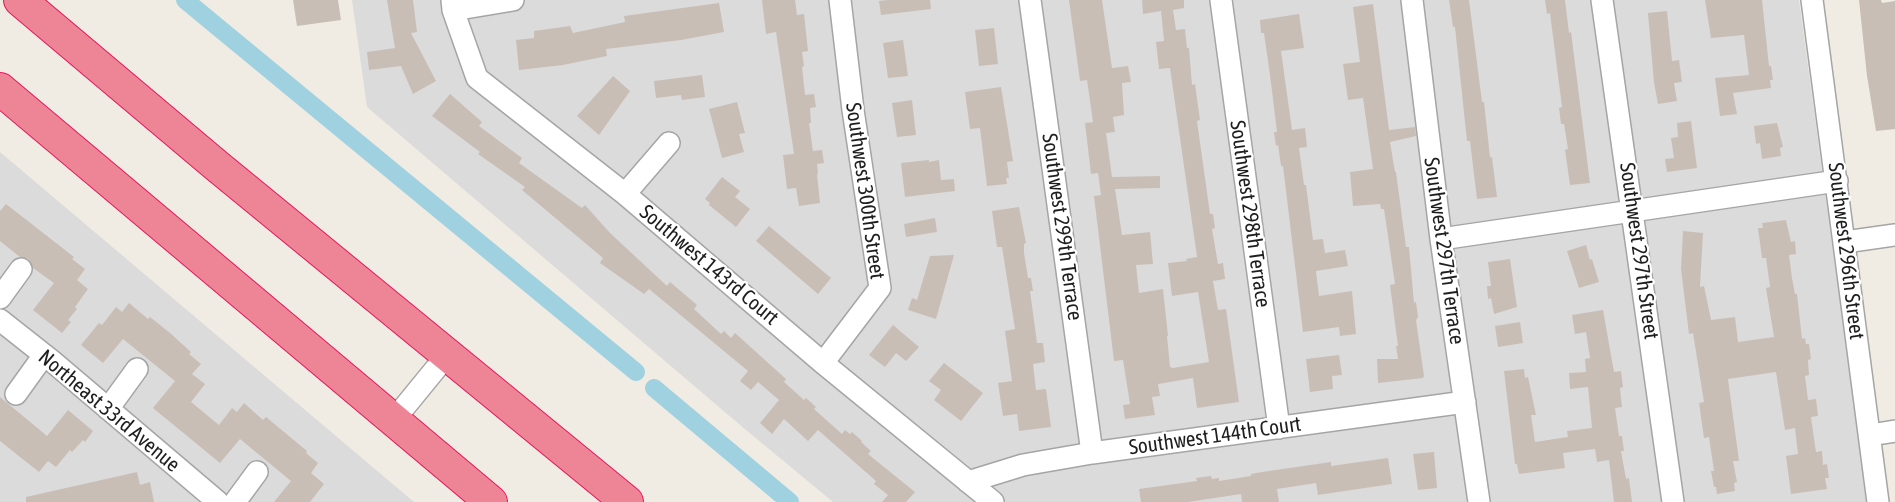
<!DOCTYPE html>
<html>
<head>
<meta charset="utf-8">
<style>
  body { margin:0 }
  canvas { display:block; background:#f0ece3 }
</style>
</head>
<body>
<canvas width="1895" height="502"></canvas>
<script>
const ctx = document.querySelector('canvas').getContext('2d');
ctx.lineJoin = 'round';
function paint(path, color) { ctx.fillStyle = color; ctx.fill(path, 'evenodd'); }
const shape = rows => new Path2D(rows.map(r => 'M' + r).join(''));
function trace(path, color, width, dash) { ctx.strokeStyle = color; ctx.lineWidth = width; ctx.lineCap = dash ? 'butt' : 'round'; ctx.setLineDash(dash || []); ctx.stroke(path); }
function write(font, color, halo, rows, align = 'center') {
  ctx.font = font + ' "Asap Condensed",sans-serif'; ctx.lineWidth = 4.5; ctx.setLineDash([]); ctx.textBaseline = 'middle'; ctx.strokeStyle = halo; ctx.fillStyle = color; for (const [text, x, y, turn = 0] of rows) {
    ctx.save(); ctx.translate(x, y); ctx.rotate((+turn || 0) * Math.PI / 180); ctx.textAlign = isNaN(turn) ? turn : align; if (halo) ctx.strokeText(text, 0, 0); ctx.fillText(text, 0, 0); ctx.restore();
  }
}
paint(shape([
  [352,0,1799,0,1867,502,833,502,740,425,367,107],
  [0,152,414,502,0,502]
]), '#dcdbdb');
trace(shape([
  [185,0,636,372],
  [654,388,790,502]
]), '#a0d1e1', 18);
paint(shape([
  [293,0,338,0,341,20,297,26],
  [387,0,413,0,417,32,411,33,436,81,413,94,401,66,369,70,367,52,395,48],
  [762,0,795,0,797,15,804,14,808,51,802,52,804,66,802,67,805,95,814,94,816,107,810,108,811,123,809,123,813,151,822,150,824,163,817,164,818,174,817,174,820,203,799,206,796,188,787,189,783,155,794,154,787,107,776,32,766,34],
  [888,0,930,0,931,9,881,15,879,1],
  [1069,0,1102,0,1112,68,1128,66,1131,82,1122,83,1124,115,1113,117,1115,132,1106,133,1112,177,1160,176,1160,188,1115,189,1122,235,1150,232,1153,264,1136,265,1139,293,1163,289,1168,336,1167,336,1170,367,1173,368,1209,362,1198,292,1172,296,1168,263,1187,261,1186,259,1197,257,1170,68,1159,69,1156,42,1164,41,1161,11,1143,14,1142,0,1184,0,1184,8,1173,10,1176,30,1185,29,1187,48,1189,48,1192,85,1195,84,1200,120,1197,121,1210,214,1213,214,1215,228,1212,229,1218,264,1223,263,1225,279,1213,281,1218,310,1226,309,1239,402,1197,408,1193,378,1158,384,1160,396,1152,397,1155,415,1125,419,1123,405,1130,404,1123,360,1114,361,1094,196,1101,195,1098,173,1091,174,1085,123,1093,122,1087,80,1080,81],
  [1449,0,1469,0,1482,102,1484,102,1490,157,1492,157,1497,197,1477,199,1470,141,1467,141,1455,27,1453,27],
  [1545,0,1565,0,1569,33,1571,32,1590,183,1570,185,1565,150,1568,149,1564,124,1561,124,1559,108,1562,107,1550,13,1547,14],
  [1705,0,1762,0,1769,66,1771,66,1773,80,1770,80,1771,88,1733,93,1737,114,1720,116,1715,78,1749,75,1744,35,1711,38],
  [1859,0,1881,0,1882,3,1895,1,1895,129,1876,131,1867,76],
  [719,3,724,32,681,40,606,49,607,56,563,65,519,70,516,40,534,38,534,31,570,26,573,33,625,22,624,16],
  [1373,4,1389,130,1415,127,1416,136,1390,142,1395,172,1396,172,1406,247,1409,247,1414,303,1416,302,1418,317,1416,320,1424,376,1423,378,1378,383,1377,359,1398,359,1396,346,1398,346,1390,285,1395,284,1384,209,1381,209,1380,204,1353,206,1350,172,1373,169,1363,98,1348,100,1343,64,1360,62,1353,7],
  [1667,11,1672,61,1679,60,1682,82,1674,83,1677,101,1658,104,1654,83,1648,13],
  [1299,14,1304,48,1281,51,1292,130,1305,128,1307,147,1299,148,1304,185,1306,185,1313,240,1323,239,1325,253,1345,250,1348,266,1316,271,1319,296,1352,291,1356,334,1340,336,1339,327,1303,332,1283,166,1281,166,1278,145,1276,146,1274,132,1277,132,1270,75,1264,33,1261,33,1260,20],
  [994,28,998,64,979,66,975,30],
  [903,40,908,76,888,78,883,43],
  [702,75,705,97,682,100,681,95,656,98,654,81],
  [613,76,630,91,599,135,577,116],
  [1001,87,1013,161,1007,162,1009,178,1006,178,1007,184,987,186,980,128,970,129,965,92],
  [450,94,482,122,479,126,522,158,519,163,582,208,585,205,610,233,667,286,670,282,697,305,694,309,721,334,724,331,731,338,735,333,786,379,784,382,804,400,806,398,816,407,814,409,842,434,845,430,850,434,852,432,862,441,861,442,871,451,868,454,915,492,906,502,882,502,888,495,874,484,876,481,818,430,808,441,784,419,772,434,760,423,779,400,758,382,751,390,740,381,748,371,649,289,644,294,600,263,603,258,522,190,525,187,478,154,480,152,432,116],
  [912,100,916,135,897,137,892,103],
  [737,102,745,133,739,134,744,152,722,158,709,109],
  [1691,121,1697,168,1667,172,1665,159,1674,158,1671,138,1678,137,1677,123],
  [1777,123,1783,147,1780,148,1781,156,1762,159,1760,143,1756,144,1754,126],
  [929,160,929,162,939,160,941,180,954,179,955,191,905,197,901,163],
  [722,177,740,191,735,197,750,209,736,227,709,205,710,203,705,199],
  [6,204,74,257,72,259,85,269,77,280,88,289,75,307,77,309,68,320,71,322,62,333,33,310,54,283,33,268,29,259,20,257,0,241,0,211],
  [1019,207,1026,243,1024,244,1024,253,1028,278,1031,278,1033,291,1030,291,1037,343,1043,343,1045,362,1033,364,1036,390,1046,389,1051,427,1019,431,1017,414,1003,416,998,383,1012,381,1005,331,1015,329,1002,247,997,247,992,211],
  [935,218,937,232,906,237,904,224],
  [1786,220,1791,242,1795,241,1796,254,1789,255,1792,278,1795,294,1797,294,1802,339,1805,338,1806,344,1809,344,1811,359,1808,360,1809,375,1805,376,1808,400,1816,399,1818,416,1811,417,1816,452,1822,451,1823,465,1827,464,1829,478,1825,478,1827,489,1791,494,1786,456,1798,454,1795,428,1785,430,1776,372,1728,379,1739,461,1733,461,1737,482,1734,483,1735,491,1717,494,1716,487,1714,487,1711,471,1714,471,1709,437,1704,438,1699,403,1704,402,1693,333,1689,334,1681,269,1683,231,1703,233,1700,287,1704,286,1711,320,1735,317,1738,342,1774,337,1766,288,1770,287,1766,258,1762,258,1758,228,1763,228,1762,223],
  [769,226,831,278,818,294,756,241],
  [1586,245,1590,260,1592,259,1599,282,1579,288,1567,251],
  [954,255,936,319,908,310,912,298,917,300,930,256],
  [1510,259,1517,307,1494,314,1491,298,1488,299,1487,286,1491,286,1488,262],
  [129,303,148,319,150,317,170,333,191,352,189,354,201,364,192,374,205,384,191,402,219,425,232,408,237,412,244,403,263,420,266,417,307,451,306,453,318,463,311,473,324,484,310,502,274,502,291,481,240,439,220,463,153,408,175,381,123,339,103,363,81,345,99,323,102,325,116,307,122,312],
  [1603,310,1614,372,1621,371,1623,387,1620,388,1622,407,1615,408,1619,436,1622,436,1624,451,1621,451,1626,479,1629,478,1632,502,1614,502,1609,460,1597,462,1595,449,1563,453,1565,468,1519,474,1517,464,1515,464,1504,371,1524,369,1525,378,1528,377,1536,415,1531,415,1535,442,1568,437,1567,431,1592,428,1588,387,1570,389,1569,373,1586,372,1585,359,1590,358,1586,332,1575,334,1572,315],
  [1520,322,1523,343,1498,347,1495,326],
  [893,325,919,347,906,361,896,353,885,367,869,355],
  [1339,355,1342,375,1332,376,1333,389,1310,392,1306,359],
  [944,363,983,393,961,421,934,400,941,390,929,381],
  [0,397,47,436,68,410,93,431,85,442,83,440,72,452,70,450,56,467,48,461,39,472,0,441],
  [1434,452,1437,488,1418,490,1413,454],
  [1388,458,1392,484,1318,495,1316,483,1277,489,1279,502,1242,502,1241,494,1188,502,1141,502,1139,489,1197,481,1196,478,1211,476,1212,479,1219,478,1219,481,1251,476,1251,474,1262,472,1331,462,1331,466],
  [137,472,140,485,150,482,154,502,26,502,26,497]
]), '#c8beb6');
const minor = shape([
  [452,0,453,10,477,78,625,194,823,363,993,502],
  [1030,0,1092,453],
  [1221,0,1279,428],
  [1412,0,1441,239,1479,502],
  [1602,0,1673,502],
  [1812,0,1878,502],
  [453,10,513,0],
  [625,194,669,143],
  [1441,239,1837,181],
  [1845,242,1895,235],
  [0,298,21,269],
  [0,320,52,361,218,502],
  [823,363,880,288,853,110,840,0],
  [16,394,44,355],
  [108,409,137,369],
  [393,421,447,355],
  [1870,435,1895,431],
  [968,482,1023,465,1092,453,1465,402],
  [235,502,257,472]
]);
const highway = shape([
  [20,0,217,166,627,502],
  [0,89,491,502]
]);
trace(minor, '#a5a5a5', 24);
trace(highway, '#e6175b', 34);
trace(minor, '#fff', 21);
trace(highway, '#ed8596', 32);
write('21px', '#1e1e1e', '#fff', [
  ["Southwest 300th Street",865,191,82],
  ["Southwest 298th Terrace",1250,214,82],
  ["Southwest 299th Terrace",1062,227,82],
  ["Southwest 297th Terrace",1444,251,82],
  ["Southwest 297th Street",1639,251,82],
  ["Southwest 296th Street",1846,251,83],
  ["Southwest 143rd Court",709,265,40],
  ["Northeast 33rd Avenue",109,411,40],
  ["Southwest 144th Court",1215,436,-8]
]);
</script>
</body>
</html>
